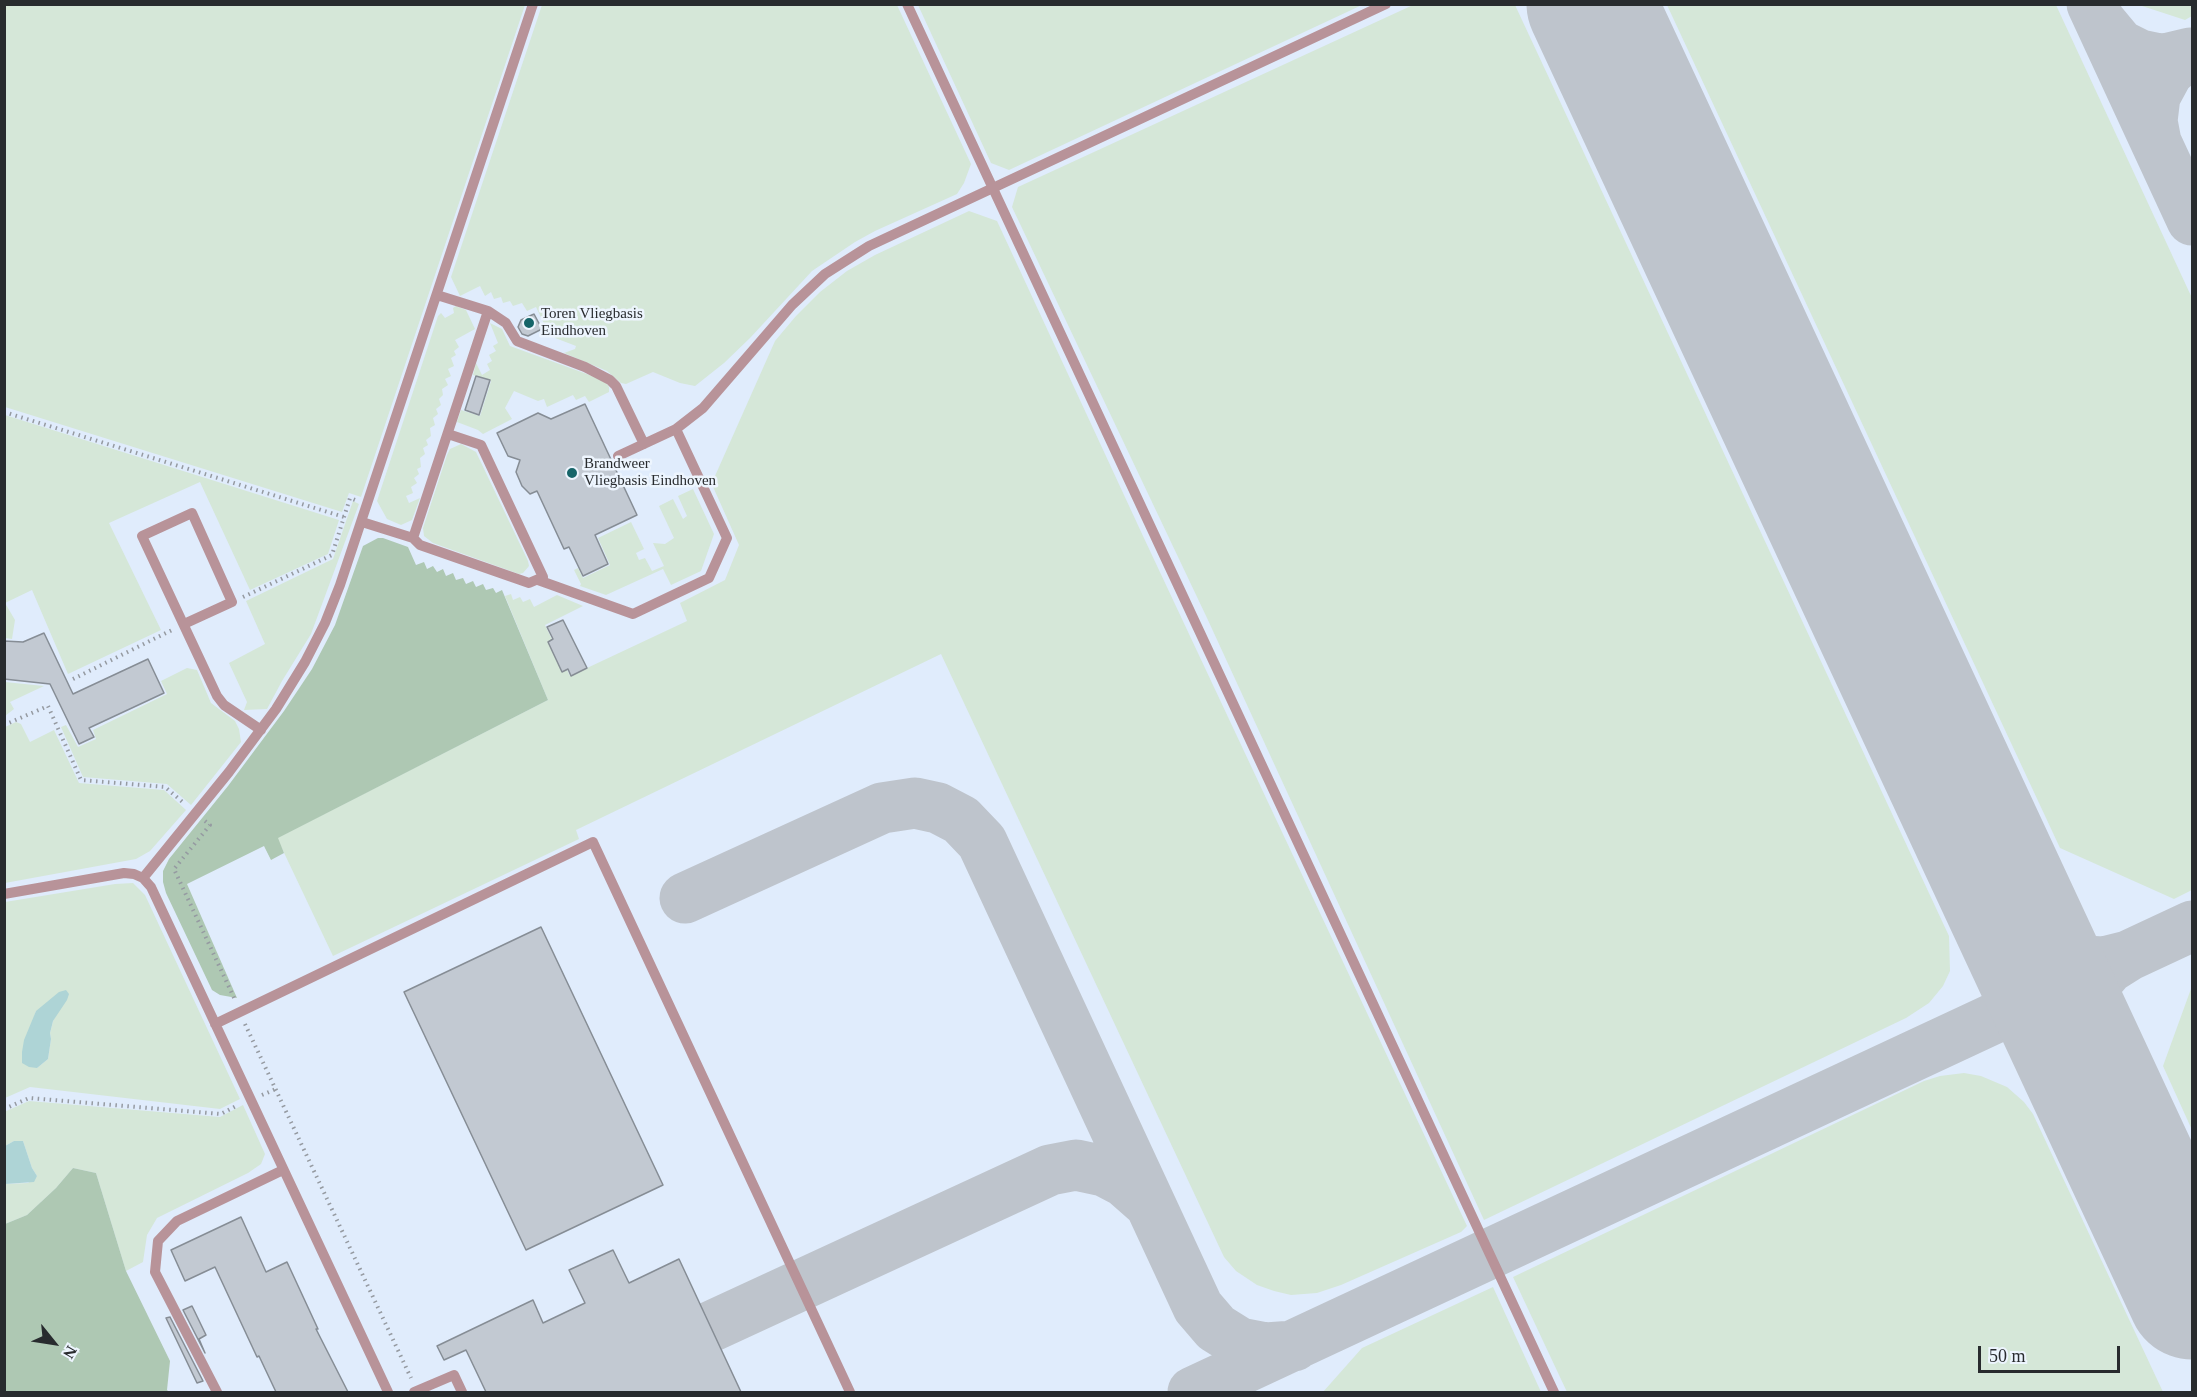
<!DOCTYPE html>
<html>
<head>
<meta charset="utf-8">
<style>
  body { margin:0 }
  #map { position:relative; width:2197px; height:1397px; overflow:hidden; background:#edf5fe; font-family:Georgia,serif }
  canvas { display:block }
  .frame { position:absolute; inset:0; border:6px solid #282b2e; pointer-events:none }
  .north { position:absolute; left:24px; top:1313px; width:60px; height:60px; -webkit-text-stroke:4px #edf5fe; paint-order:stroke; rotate:120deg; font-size:16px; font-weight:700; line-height:24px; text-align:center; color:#282b2e }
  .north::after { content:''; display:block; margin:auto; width:21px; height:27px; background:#282b2e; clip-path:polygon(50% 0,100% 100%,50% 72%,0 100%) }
  .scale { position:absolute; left:1978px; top:1346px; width:142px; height:27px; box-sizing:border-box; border:3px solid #282b2e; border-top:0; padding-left:8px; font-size:18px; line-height:21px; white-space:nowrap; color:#282b2e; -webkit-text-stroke:4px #edf5fe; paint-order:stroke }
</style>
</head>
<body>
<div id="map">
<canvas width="2197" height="1397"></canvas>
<div class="frame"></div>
<div class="north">N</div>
<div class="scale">50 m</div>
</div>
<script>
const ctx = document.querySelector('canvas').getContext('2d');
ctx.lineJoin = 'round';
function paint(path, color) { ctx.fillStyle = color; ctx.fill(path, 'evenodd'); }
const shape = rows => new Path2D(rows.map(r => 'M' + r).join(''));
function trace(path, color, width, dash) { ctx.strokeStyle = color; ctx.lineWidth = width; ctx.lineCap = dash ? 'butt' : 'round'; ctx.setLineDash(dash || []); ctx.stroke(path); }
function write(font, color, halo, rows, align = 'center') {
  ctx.font = font + ' Georgia,serif'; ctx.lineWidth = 5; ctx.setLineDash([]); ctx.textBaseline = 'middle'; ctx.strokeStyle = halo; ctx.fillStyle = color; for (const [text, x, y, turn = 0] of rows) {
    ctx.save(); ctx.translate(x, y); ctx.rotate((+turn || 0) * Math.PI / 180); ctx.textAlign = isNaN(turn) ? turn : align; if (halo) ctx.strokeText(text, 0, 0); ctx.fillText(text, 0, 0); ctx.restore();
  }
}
paint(shape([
  [5,5,2192,5,2192,1392,5,1392]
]), '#e0ecfc');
paint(shape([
  [5,4,525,5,361,497,349,493,342,512,5,407],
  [542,5,897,5,971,164,964,183,957,194,875,231,855,242,812,271,750,338,724,363,695,386,680,383,653,372,626,384,621,383,607,371,564,353,575,349,576,346,550,336,536,307,527,311,522,303,513,306,510,301,503,303,501,297,494,299,491,292,485,296,480,286,460,296,451,277],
  [918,5,1362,5,1009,170,991,163],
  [1413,5,1515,5,1949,936,1950,971,1943,986,1929,1003,1906,1018,1484,1220,1207,618,1012,207,1018,187],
  [1667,5,2056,5,2192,298,2192,890,2174,899,2060,848],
  [2139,5,2192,5,2192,16,2185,20],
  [969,211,997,221,1143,536,1467,1226,1461,1232,1341,1285,1317,1293,1291,1295,1274,1291,1257,1285,1236,1271,1224,1257,941,654,576,830,579,839,333,956,277,838,548,700,505,596,511,594,513,600,520,597,523,602,530,599,534,607,557,595,583,606,545,625,570,676,687,621,680,603,725,580,739,545,710,480,715,476,775,341,796,316,820,292,847,271,875,255],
  [456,306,466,310,475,329,455,340,459,347,454,351,456,355,451,358,454,366,448,369,451,376,445,379,448,385,442,389,443,395,439,399,441,405,436,409,438,414,433,418,435,425,430,428,431,436,426,440,428,445,423,448,425,454,420,458,421,467,417,469,419,474,414,478,417,483,411,487,413,493,406,496,409,503,420,498,412,520,401,525,387,519,377,501,438,316,441,313,445,318,454,313,453,308],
  [490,323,502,329,510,346,595,377,607,384,609,387,609,392,589,402,585,396,576,400,573,395,547,407,544,399,538,401,514,391,505,408,512,419,483,434,478,430,457,422,461,410,480,416,491,381,473,375,476,363,482,375,490,370,487,364,492,361,489,355,496,351,493,346,498,343],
  [5,415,339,520,328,554,250,590,200,482,109,523,161,630,68,674,32,590,5,603,15,620,12,639,5,638],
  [461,444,476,452,528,561,529,566,523,573,519,574,433,543,424,536,423,528,447,455,450,449],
  [693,489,714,534,701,571,671,585,663,569,606,595,580,586,581,584,574,570,578,568,583,578,610,565,598,538,631,522,644,549,636,553,639,560,645,558,652,571,664,566,653,543,665,544,674,538,659,506,673,499,683,519,687,516,678,496],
  [353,501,359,504,311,634,282,681,267,709,244,710,247,702,229,663,265,644,246,601,333,559],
  [187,668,197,670,211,703,235,721,239,729,241,742,191,805,167,784,83,777,61,727,66,725,78,747,96,739,93,730,167,694,161,681],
  [5,682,44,686,10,702,14,709,5,716],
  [16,722,21,724,30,742,54,730,79,783,164,790,186,810,150,851,136,859,5,883,5,727],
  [133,883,145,895,240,1099,220,1109,30,1087,5,1098,5,902,115,884],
  [59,1010,53,1021,50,1033,51,1039,48,1059,37,1068,34,1017,36,1011],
  [2192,986,2192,1130,2163,1066],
  [1964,1073,1981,1076,2007,1087,2024,1102,2033,1114,2163,1392,1567,1392,1513,1277,1924,1081,1940,1076],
  [29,1101,220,1117,243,1105,265,1154,261,1164,248,1173,157,1218,147,1235,143,1262,126,1271,96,1173,73,1168,56,1188,27,1215,5,1224,5,1184,28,1183,37,1176,32,1168,23,1141,14,1141,5,1146,4,1112],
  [1493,1287,1541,1392,1323,1392,1362,1348]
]), '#d5e7d8');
paint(shape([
  [378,538,383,538,408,547,416,565,424,562,427,569,433,566,437,572,443,569,446,576,453,573,456,580,463,578,466,584,473,581,476,587,483,584,486,590,493,588,496,593,502,590,548,700,278,838,284,853,271,860,264,846,187,884,237,998,220,995,212,990,166,893,163,882,163,871,169,859,228,786,284,711,312,669,335,625,363,546],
  [73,1168,96,1173,126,1271,170,1361,167,1390,169,1392,5,1392,5,1224,27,1215,56,1188]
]), '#aec8b3');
paint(shape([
  [66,990,69,994,67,1000,53,1021,50,1033,51,1039,48,1059,37,1068,29,1067,22,1063,22,1052,24,1040,36,1011,59,992],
  [14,1141,23,1141,32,1168,37,1176,34,1182,5,1184,5,1146]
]), '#aed4d6');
trace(shape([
  [2092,4,2192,220],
  [2100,21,2120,45,2140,55,2159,59,2169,58,2190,53,2168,72,2155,96,2152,121,2156,142],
  [685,898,882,808,915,803,938,808,961,820,982,842,1198,1307,1216,1328,1240,1343,1266,1348,1294,1346],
  [2021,926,2052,951,2067,957,2083,961,2104,962,2128,956,2109,968,2097,982,2086,1003,2080,1036,2081,1057],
  [710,1327,1050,1170,1076,1165,1104,1171,1125,1182,1150,1204],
  [1193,1392,2192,926]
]), '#bec4cc', 51);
trace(shape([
  [1591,4,2192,1295]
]), '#bec4cc', 129);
const building = shape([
  [534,314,542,329,528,336,522,334,518,327,521,320,534,314],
  [476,376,490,380,479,415,465,410,476,376],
  [585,404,637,515,595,535,608,564,583,576,569,547,564,549,537,491,530,494,522,486,516,472,520,460,508,456,497,433,538,413,551,419,585,404],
  [563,620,587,668,571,676,568,669,562,672,548,642,553,639,547,627,563,620],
  [44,633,73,694,148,659,164,693,89,728,94,737,79,744,50,684,4,679,4,641,23,642,44,633],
  [541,927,663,1185,526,1250,404,992,541,927],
  [241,1217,266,1272,287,1262,318,1329,316,1329,348,1392,276,1392,259,1356,257,1357,215,1267,185,1281,171,1250,241,1217],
  [613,1250,629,1283,679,1259,741,1392,486,1392,466,1350,444,1360,437,1346,533,1300,543,1323,585,1303,569,1270,613,1250],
  [192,1306,206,1335,199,1339,205,1353,183,1310,192,1306],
  [170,1317,203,1381,197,1383,166,1318,170,1317]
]);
paint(building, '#c2c9d2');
trace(building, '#868d95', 1.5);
trace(shape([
  [4,412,344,517],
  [243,597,332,555,350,498,355,500],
  [73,679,172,630],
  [4,725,48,706,81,780,165,787,185,804],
  [205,821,210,825,174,869,235,1000],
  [245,1024,411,1378],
  [262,1095,276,1089],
  [4,1109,29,1098,221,1114,238,1105]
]), '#959aa1', 4, [1.5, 4.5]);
trace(shape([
  [907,4,1554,1392],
  [488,311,506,323,517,341,585,367,610,380,616,386,644,444],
  [618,456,676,429,703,408,792,305,825,274,869,246,1386,4],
  [362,522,413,538,488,311,437,295],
  [413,538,420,545,529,583,543,577,481,445,448,434],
  [538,580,633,614,709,578,727,538,676,429],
  [184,624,232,602,192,513,142,536,217,696,224,705,261,730],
  [143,878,229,772,276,709,305,662,325,623,340,585,533,4],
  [4,894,124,873,134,874,143,878,151,887,388,1392],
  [215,1024,593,842,850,1392],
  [217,1392,155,1272,158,1241,177,1221,283,1170],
  [414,1392,454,1375,462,1392]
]), '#b89399', 10);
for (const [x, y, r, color] of [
  [529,323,6,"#166569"],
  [572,473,6,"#166569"]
]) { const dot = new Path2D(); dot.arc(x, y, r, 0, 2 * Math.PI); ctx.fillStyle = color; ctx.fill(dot); trace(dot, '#edf5fe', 2); }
write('15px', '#282b2e', '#edf5fe', [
  ["Toren Vliegbasis",541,314],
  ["Eindhoven",541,331],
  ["Brandweer",584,464],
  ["Vliegbasis Eindhoven",584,481]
], 'left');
</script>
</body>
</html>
